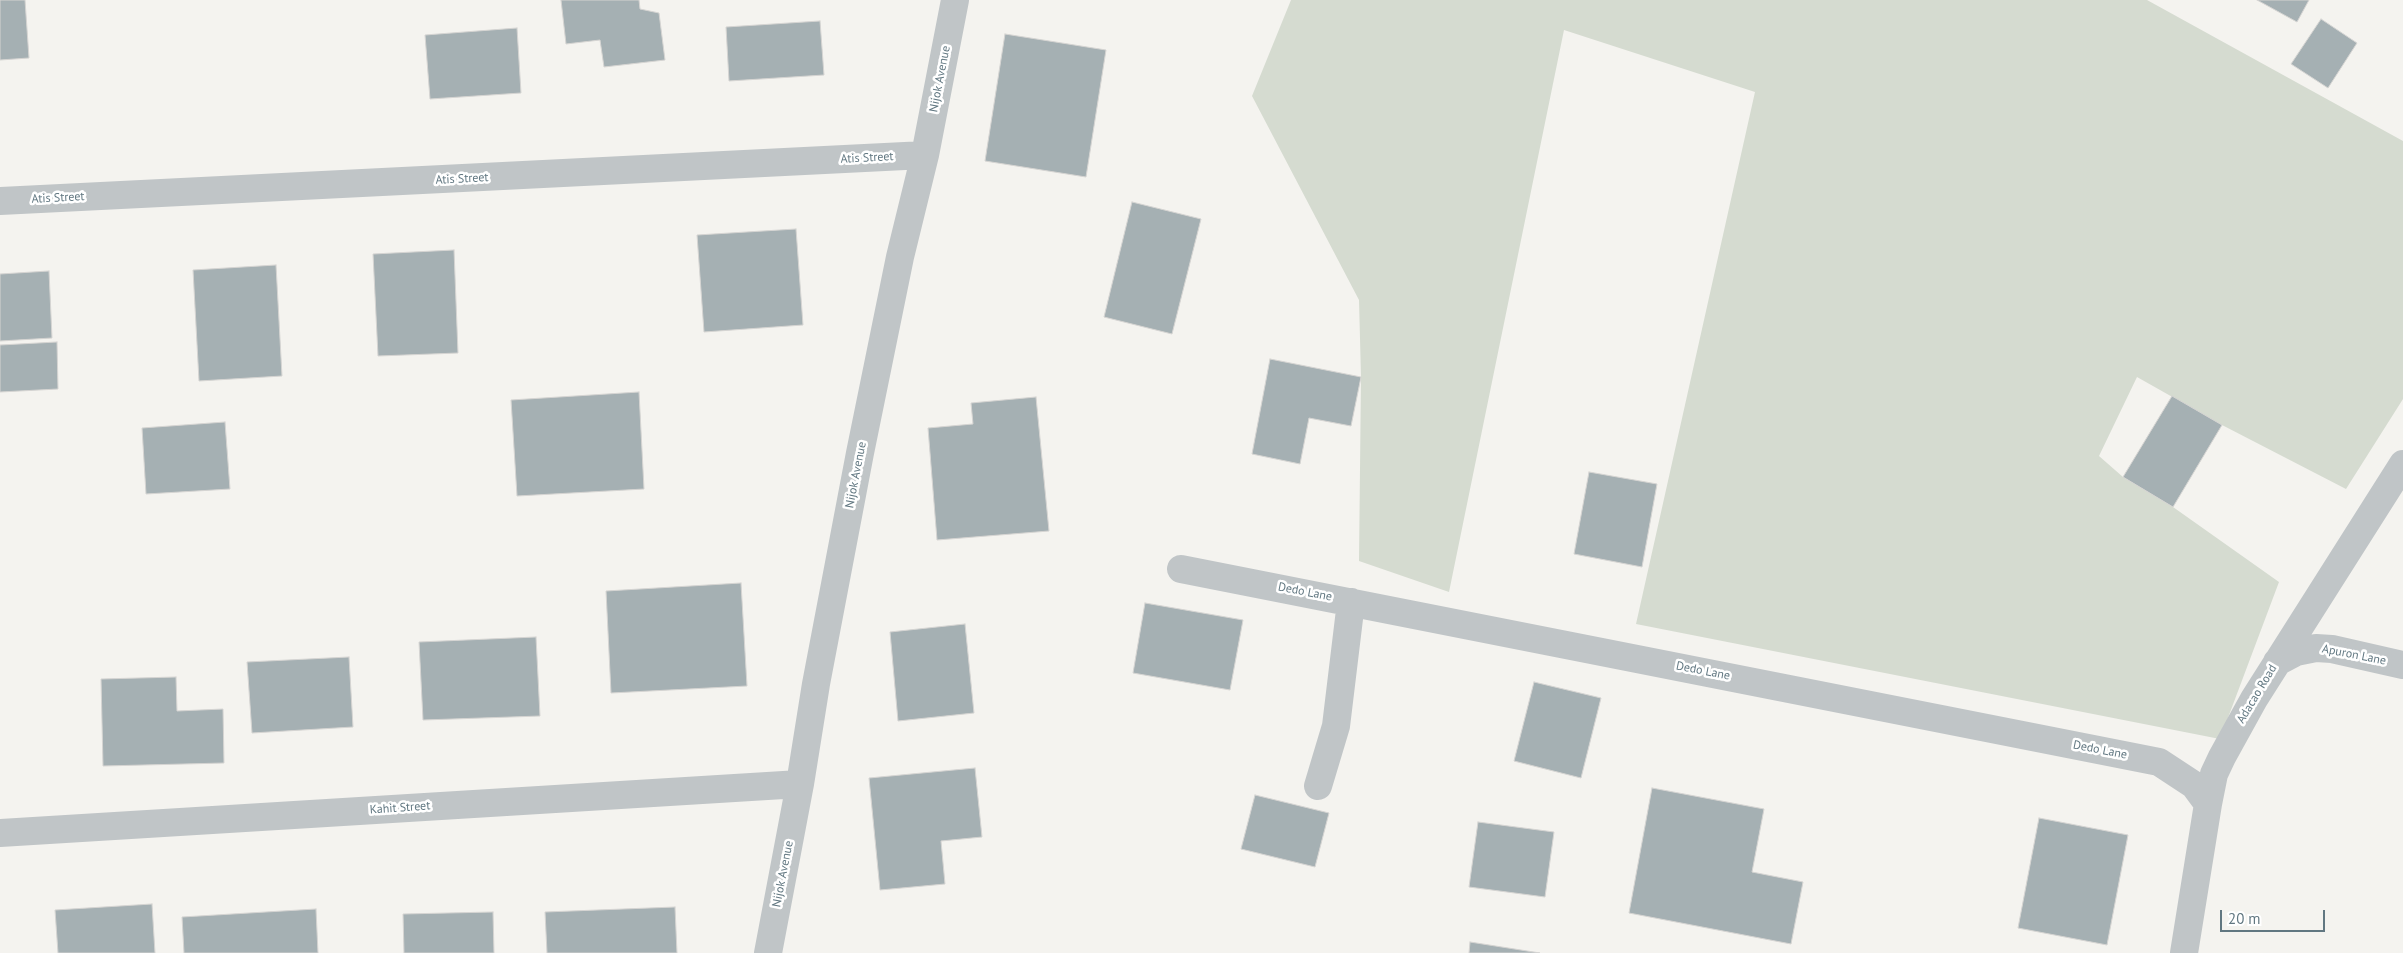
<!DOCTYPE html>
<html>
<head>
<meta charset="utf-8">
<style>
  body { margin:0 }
  #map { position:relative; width:2403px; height:953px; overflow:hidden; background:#f4f3ef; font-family:"PT Sans",sans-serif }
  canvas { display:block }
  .scale { position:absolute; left:2220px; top:910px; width:105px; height:22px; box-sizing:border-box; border:2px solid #617781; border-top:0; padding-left:6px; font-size:15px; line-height:18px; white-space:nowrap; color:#617781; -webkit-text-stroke:4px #fff; paint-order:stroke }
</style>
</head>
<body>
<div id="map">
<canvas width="2403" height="953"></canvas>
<div class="scale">20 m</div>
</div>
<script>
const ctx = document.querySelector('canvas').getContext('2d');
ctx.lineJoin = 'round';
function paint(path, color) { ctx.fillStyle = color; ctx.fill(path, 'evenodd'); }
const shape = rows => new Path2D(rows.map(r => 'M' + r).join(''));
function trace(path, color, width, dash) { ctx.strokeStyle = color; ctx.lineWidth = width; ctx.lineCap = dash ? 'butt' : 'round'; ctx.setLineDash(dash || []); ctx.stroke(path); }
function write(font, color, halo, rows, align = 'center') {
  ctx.font = font + ' "PT Sans",sans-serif'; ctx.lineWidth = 5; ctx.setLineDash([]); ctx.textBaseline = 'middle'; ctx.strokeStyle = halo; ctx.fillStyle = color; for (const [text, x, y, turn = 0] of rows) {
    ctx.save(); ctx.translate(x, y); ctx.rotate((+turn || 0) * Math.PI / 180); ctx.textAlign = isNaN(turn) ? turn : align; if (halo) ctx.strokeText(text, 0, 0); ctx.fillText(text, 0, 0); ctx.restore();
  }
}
paint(shape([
  [1291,0,2147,0,2403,141,2403,399,2346,489,2222,425,2137,377,2099,456,2123,477,2173,507,2279,582,2220,739,1636,624,1755,92,1564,30,1449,592,1359,561,1361,377,1359,300,1252,96]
]), '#d5dbd0');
const building = shape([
  [0,0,25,0,29,58,0,60,0,0],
  [561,0,639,0,640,9,659,13,665,60,604,67,600,40,566,44,561,0],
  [2257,0,2309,0,2297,22,2257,0],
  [2321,19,2357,43,2328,88,2291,64,2321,19],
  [820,21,824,75,729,81,726,27,820,21],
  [517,28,521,93,430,99,425,35,517,28],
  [1005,34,1106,50,1086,177,985,161,1005,34],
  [1132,202,1201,219,1172,334,1104,317,1132,202],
  [796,229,803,325,704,332,697,235,796,229],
  [454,250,458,353,378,356,373,254,454,250],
  [276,265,282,376,199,381,193,270,276,265],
  [49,271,52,338,0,341,0,274,49,271],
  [57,342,58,389,0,392,0,345,57,342],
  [1270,359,1361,377,1351,426,1309,418,1300,464,1252,454,1270,359],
  [639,392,644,489,517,496,511,400,639,392],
  [2172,396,2222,425,2173,507,2123,477,2172,396],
  [1036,397,1049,531,937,540,928,428,973,424,971,403,1036,397],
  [225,422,230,489,146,494,142,428,225,422],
  [1589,472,1657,484,1642,567,1574,554,1589,472],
  [741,583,747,686,611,693,606,591,741,583],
  [1145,603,1243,620,1230,690,1133,673,1145,603],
  [965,624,974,713,898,721,890,632,965,624],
  [536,637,540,716,423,720,419,642,536,637],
  [349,657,353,727,252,733,247,662,349,657],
  [176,677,177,711,223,709,224,763,103,766,101,679,176,677],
  [1534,682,1601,698,1581,778,1514,761,1534,682],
  [975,768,982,837,941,841,945,884,880,890,869,778,975,768],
  [1652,788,1764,809,1752,872,1803,882,1791,944,1629,913,1652,788],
  [1255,795,1329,813,1315,867,1241,849,1255,795],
  [2039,818,2128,835,2107,945,2018,928,2039,818],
  [1478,822,1554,832,1545,897,1469,887,1478,822],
  [152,904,155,953,58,953,55,910,152,904],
  [675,907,677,953,547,953,545,912,675,907],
  [316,909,318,953,184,953,182,917,316,909],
  [493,912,494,953,404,953,403,914,493,912],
  [1470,942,1540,953,1469,953,1470,942]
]);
paint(building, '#a5b0b3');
trace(building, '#d5d4d2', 1);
trace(shape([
  [0,201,925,155],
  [1181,569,2159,762,2194,785,2208,804],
  [2277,662,2296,652,2316,648,2332,649,2403,665],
  [1318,786,1336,726,1351,602],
  [0,833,800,784],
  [768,953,800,784,816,684,860,453,900,257,925,155,955,0],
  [2184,953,2208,804,2214,774,2222,757,2254,699,2403,464]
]), '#c0c5c7', 28);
write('12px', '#617781', '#fff', [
  ["Nijok Avenue",940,79,-79],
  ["Atis Street",867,158,-3],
  ["Atis Street",462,179,-3],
  ["Atis Street",58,198,-3],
  ["Nijok Avenue",856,475,-79],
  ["Dedo Lane",1305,592,11],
  ["Apuron Lane",2354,655,11],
  ["Dedo Lane",1703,671,11],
  ["Adacao Road",2257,694,-59],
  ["Dedo Lane",2100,750,11],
  ["Kahit Street",400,808,-4],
  ["Nijok Avenue",783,874,-79]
]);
</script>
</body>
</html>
